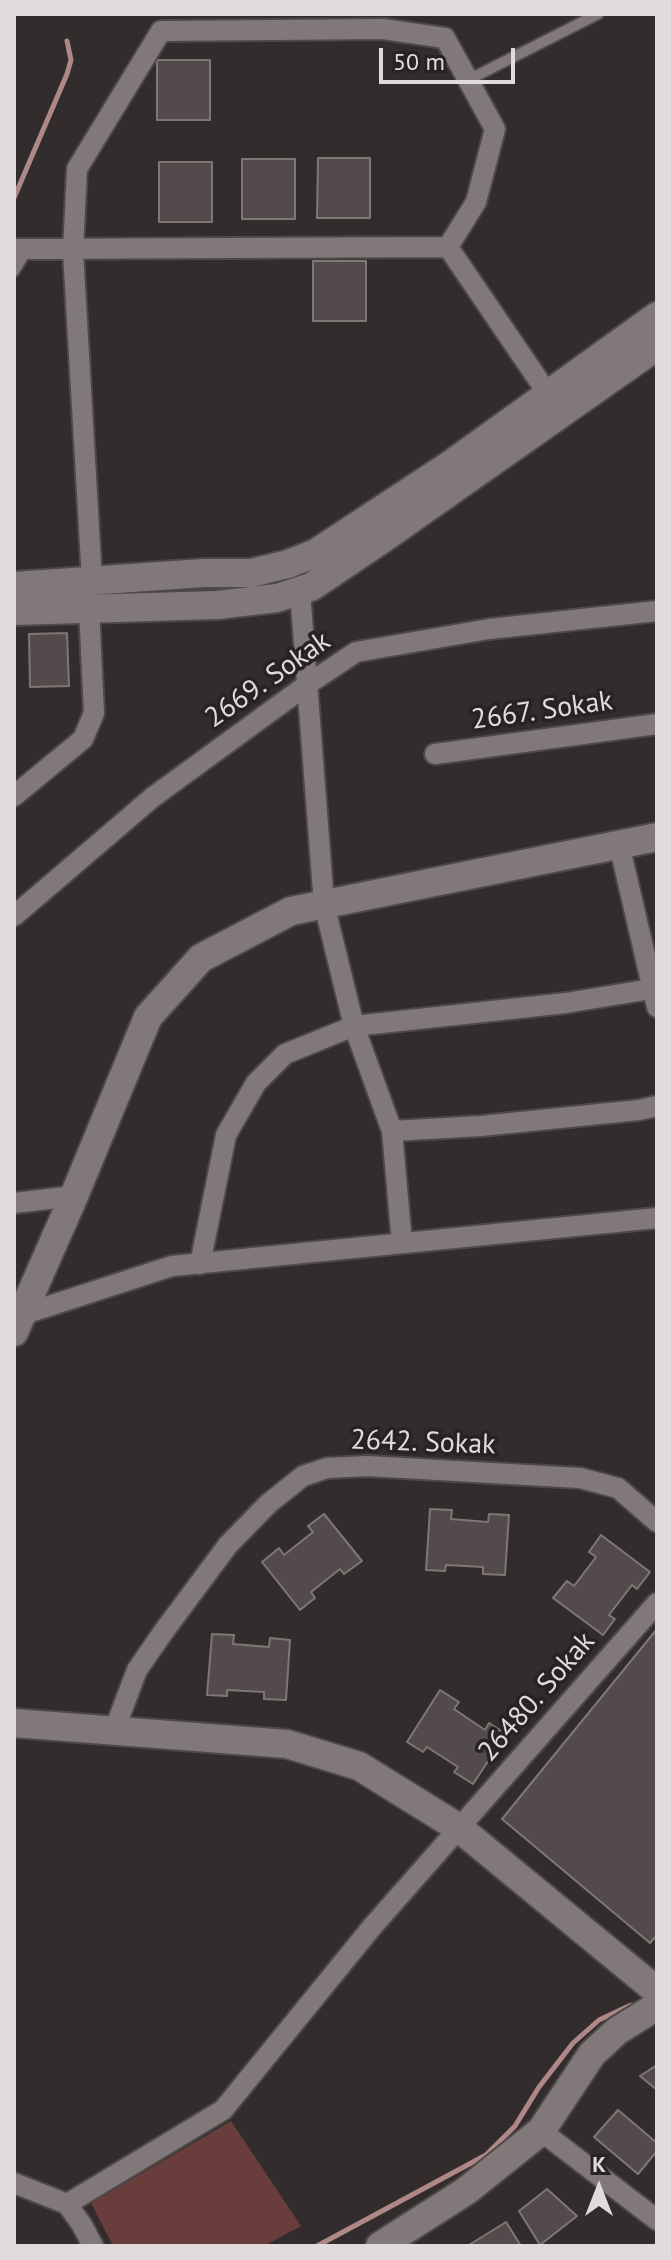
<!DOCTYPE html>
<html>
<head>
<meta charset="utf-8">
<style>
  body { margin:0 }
  #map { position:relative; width:671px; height:2260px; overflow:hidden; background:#332c2c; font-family:"PT Sans",sans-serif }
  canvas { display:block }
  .frame { position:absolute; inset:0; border:16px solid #e0dcdb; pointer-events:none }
  .north { position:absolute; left:559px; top:2148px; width:80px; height:80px; -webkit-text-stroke:6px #292222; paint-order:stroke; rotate:0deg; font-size:22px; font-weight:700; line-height:32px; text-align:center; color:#e0dcdb }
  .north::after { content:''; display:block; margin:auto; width:28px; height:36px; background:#e0dcdb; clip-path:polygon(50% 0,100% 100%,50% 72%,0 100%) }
  .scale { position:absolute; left:379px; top:48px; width:136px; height:36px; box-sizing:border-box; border:4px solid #e0dcdb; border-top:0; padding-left:10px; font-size:24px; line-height:28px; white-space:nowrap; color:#e0dcdb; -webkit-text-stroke:6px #292222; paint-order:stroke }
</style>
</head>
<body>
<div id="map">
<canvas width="671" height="2260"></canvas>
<div class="frame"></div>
<div class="north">K</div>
<div class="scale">50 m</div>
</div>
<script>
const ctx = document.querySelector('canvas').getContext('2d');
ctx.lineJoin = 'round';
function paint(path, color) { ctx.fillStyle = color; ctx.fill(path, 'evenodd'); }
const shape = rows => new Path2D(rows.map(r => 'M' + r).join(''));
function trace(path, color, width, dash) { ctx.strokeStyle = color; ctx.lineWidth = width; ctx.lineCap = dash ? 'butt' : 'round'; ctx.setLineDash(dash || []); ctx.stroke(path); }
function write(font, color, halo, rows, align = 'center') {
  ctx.font = font + ' "PT Sans",sans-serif'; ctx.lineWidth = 7; ctx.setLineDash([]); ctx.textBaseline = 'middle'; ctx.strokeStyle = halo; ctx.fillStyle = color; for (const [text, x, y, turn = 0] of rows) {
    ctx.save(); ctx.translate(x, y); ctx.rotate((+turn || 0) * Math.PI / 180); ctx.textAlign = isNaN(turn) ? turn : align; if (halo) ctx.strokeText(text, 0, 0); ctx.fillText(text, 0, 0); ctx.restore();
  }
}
paint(shape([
  [231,2121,301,2226,264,2246,113,2246,91,2203]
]), '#683d3c');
trace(shape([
  [14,198,67,74,71,60,67,41],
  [317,2246,486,2155,515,2126,539,2087,573,2043,599,2020,631,2005]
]), '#ae8886', 5);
const building = shape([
  [157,60,210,60,210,120,157,120,157,60],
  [318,158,370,158,370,218,317,218,318,158],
  [242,159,295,159,295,219,242,219,242,159],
  [159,162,212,162,212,222,159,222,159,162],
  [313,261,366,261,366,321,313,321,313,261],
  [67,633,69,686,30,687,29,634,67,633],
  [430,1509,452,1510,451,1519,488,1522,489,1514,509,1515,505,1575,483,1574,483,1567,446,1565,445,1571,426,1570,430,1509],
  [324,1514,362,1561,344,1574,340,1569,311,1592,315,1598,300,1610,262,1562,279,1548,284,1555,313,1532,308,1526,324,1514],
  [601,1535,650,1572,637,1589,632,1585,609,1615,615,1619,603,1635,553,1598,567,1581,574,1586,596,1557,589,1552,601,1535],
  [657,1629,657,1935,650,1943,502,1819,657,1629],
  [212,1634,234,1635,233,1644,269,1647,270,1638,290,1640,286,1700,264,1699,264,1692,227,1690,227,1696,207,1695,212,1634],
  [440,1690,459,1702,454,1709,485,1730,489,1723,506,1734,473,1784,454,1772,458,1767,427,1747,423,1752,407,1742,440,1690],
  [657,2065,657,2090,640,2076,657,2065],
  [618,2110,657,2143,657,2151,638,2174,594,2137,618,2110],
  [547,2189,577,2216,540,2245,519,2211,547,2189],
  [506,2222,521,2246,469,2246,469,2245,506,2222]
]);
paint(building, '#534b4b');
trace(building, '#7f7776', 2);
const lane = shape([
  [468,80,598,14],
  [14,271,27,250]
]);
const street = shape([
  [14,249,448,247,548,394],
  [92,580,73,251,77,169,161,31,383,29,445,38,495,129,476,202,448,247],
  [300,591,324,904,354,1026,392,1131,402,1243],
  [435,754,657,724],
  [14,796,83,739,94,713,89,609],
  [619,844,657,1007],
  [14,916,153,797,308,684,356,652,489,629,657,611],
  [392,1131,481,1126,639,1110,657,1106],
  [14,1203,74,1196],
  [200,1264,226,1135,256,1083,285,1054,354,1026,566,1003,657,988],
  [15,1317,172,1266,657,1218],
  [114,1731,137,1670,164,1631,228,1545,268,1504,303,1476,327,1468,367,1466,580,1478,618,1488,657,1522],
  [541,2131,657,2220],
  [14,2183,67,2204,82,2225,93,2246],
  [67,2204,223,2110,372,1927,657,1603]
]);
const secondary = shape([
  [14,586,204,573,251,573,288,564,316,553,447,467,657,316],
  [14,611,217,605,277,598,311,587,381,540,657,346],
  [14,1332,74,1196,148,1017,201,958,291,911,657,837],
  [14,1723,287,1744,359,1766,459,1828,657,1991],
  [380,2246,466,2191,541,2131,592,2054,617,2031,657,2006]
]);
trace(lane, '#4e4848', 14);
trace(street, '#4e4848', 24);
trace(secondary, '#4e4848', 32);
trace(lane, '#817979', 10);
trace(street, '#817979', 20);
trace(secondary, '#817979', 28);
write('28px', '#e0dcdb', '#292222', [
  ["2669. Sokak",268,680,-35],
  ["2667. Sokak",542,711,-8],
  ["2642. Sokak",423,1443,2],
  ["26480. Sokak",537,1697,-49]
]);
</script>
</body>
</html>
